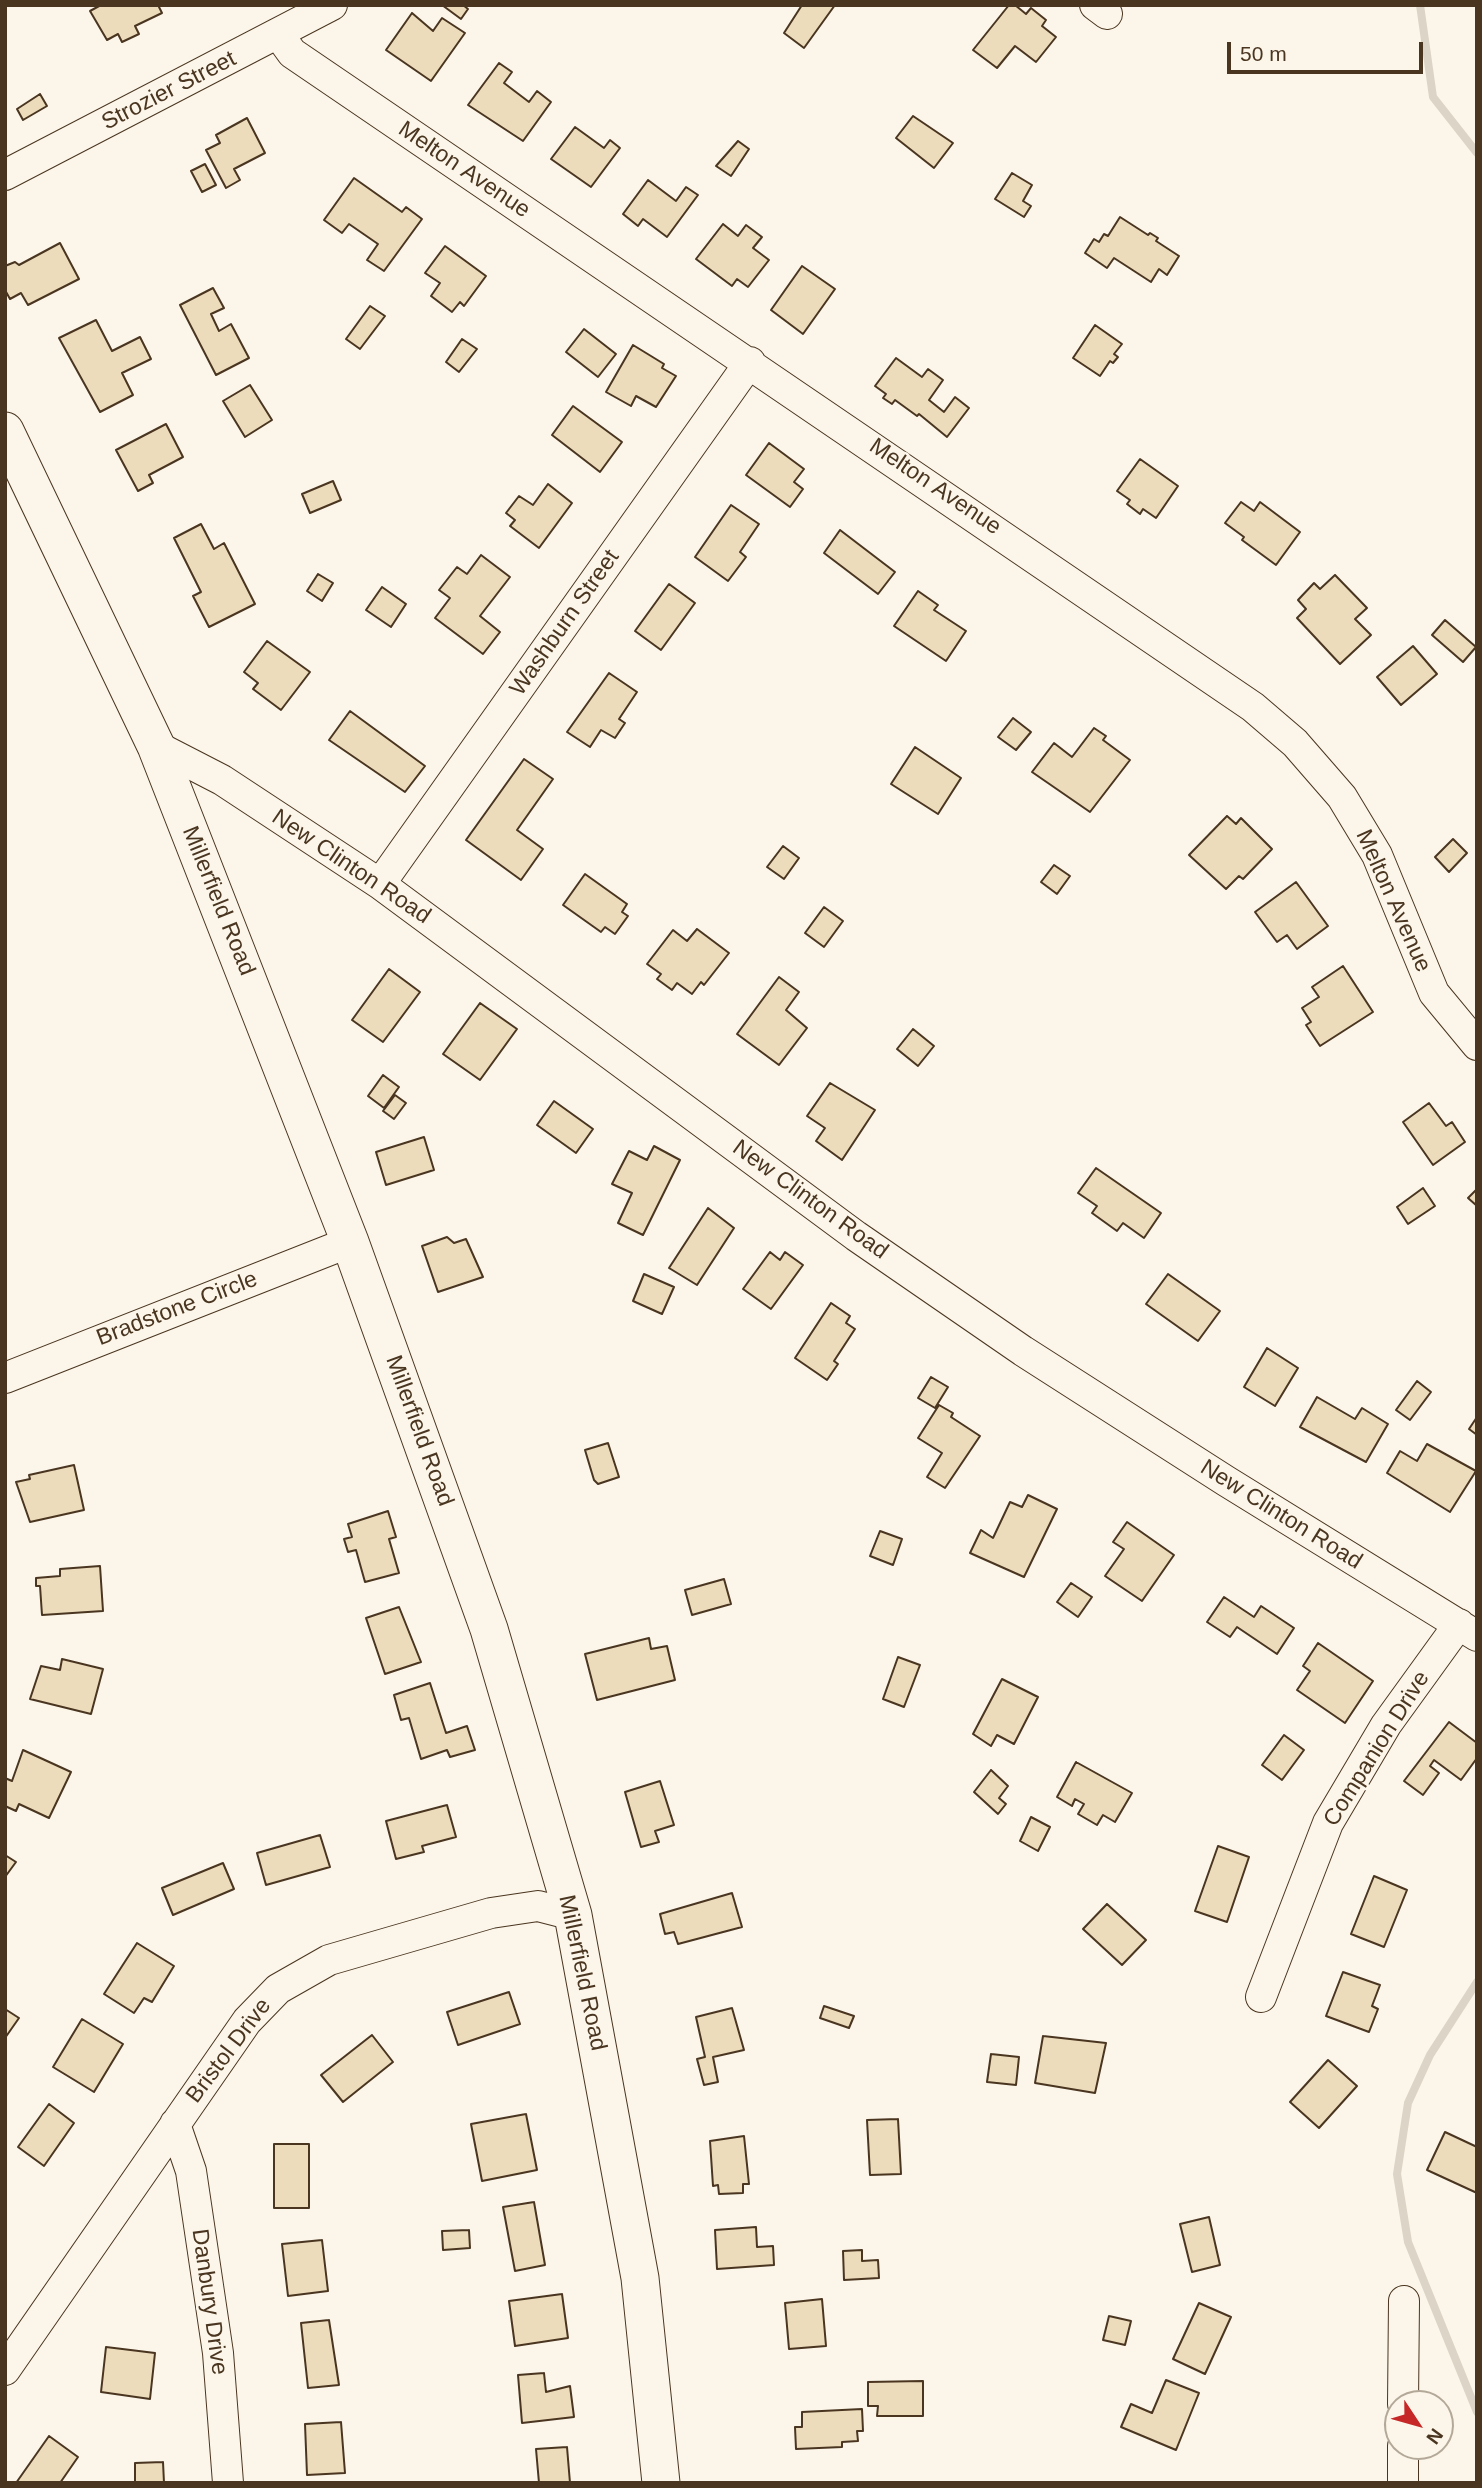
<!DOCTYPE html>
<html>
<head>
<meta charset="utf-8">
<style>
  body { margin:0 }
  #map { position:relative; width:1482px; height:2488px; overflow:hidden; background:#fbf6e9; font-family:Arial,sans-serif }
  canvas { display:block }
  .frame { position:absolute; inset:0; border:7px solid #4a3520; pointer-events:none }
  .north { position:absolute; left:1384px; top:2390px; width:70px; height:70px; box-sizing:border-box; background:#fbf6e9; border:2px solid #b4a999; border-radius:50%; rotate:126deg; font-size:19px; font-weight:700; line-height:28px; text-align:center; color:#4a3520 }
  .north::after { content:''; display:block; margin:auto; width:24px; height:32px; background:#c62828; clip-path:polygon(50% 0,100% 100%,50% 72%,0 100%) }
  .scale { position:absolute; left:1227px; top:42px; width:196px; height:32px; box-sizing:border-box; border:4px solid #4a3520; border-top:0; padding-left:9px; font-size:21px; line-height:24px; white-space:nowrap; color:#4a3520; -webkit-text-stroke:5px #fbf6e9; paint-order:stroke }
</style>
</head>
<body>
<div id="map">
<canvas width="1482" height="2488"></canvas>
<div class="frame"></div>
<div class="north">N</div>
<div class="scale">50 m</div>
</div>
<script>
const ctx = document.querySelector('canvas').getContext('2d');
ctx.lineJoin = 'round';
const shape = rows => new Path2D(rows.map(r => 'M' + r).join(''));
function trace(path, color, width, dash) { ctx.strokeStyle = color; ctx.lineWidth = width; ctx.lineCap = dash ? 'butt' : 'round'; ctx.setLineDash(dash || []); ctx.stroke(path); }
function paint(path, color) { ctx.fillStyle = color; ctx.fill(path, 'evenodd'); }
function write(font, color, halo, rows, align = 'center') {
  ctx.font = font + ' Arial,sans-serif'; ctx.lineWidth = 5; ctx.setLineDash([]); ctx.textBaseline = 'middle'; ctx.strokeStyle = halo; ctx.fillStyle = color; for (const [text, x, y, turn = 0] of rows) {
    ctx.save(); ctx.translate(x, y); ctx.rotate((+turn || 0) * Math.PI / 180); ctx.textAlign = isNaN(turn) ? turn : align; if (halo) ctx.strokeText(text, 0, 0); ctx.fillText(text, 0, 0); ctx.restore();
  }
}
trace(shape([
  [1420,5,1433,97,1477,153],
  [1477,1982,1430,2055,1408,2103,1397,2174,1408,2242,1477,2412]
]), '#dcd4c6', 8);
const building = shape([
  [101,5,158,5,162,13,135,26,139,34,122,42,118,34,107,40,90,11,101,5],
  [442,5,463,5,468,9,461,19,442,5],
  [802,5,835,5,804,48,784,33,802,5],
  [1009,5,1015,5,1026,14,1031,8,1046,20,1042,26,1056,37,1036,62,1015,46,997,68,973,50,1009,5],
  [412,13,433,31,442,18,465,33,431,81,386,50,412,13],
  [499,63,512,72,504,83,529,102,537,91,551,102,523,141,468,105,499,63],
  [40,94,47,106,23,120,17,109,40,94],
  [913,116,953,143,934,168,896,138,913,116],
  [247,118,265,153,234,169,240,180,226,188,206,150,220,143,216,135,247,118],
  [575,127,604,148,610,140,620,148,591,187,551,159,575,127],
  [738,141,749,149,731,176,716,166,738,141],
  [205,164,216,185,202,192,191,171,205,164],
  [1012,173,1032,185,1023,201,1031,206,1024,217,995,199,1012,173],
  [354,178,402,212,406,207,422,219,384,271,367,260,378,244,349,224,342,233,324,220,354,178],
  [648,180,676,201,686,187,698,195,667,237,643,219,638,226,623,214,648,180],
  [1120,217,1148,235,1150,233,1158,238,1156,241,1179,256,1167,275,1159,269,1151,282,1114,258,1107,268,1085,253,1094,239,1099,242,1104,234,1108,236,1120,217],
  [723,224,738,236,746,225,762,237,753,248,769,260,748,287,737,279,732,286,696,259,723,224],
  [60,243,79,279,28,305,21,293,10,299,5,290,5,266,15,262,19,265,60,243],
  [445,246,486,276,464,306,460,302,452,312,431,296,440,283,425,273,445,246],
  [802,266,835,289,803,334,771,310,802,266],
  [213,288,224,308,211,314,219,331,231,324,249,358,216,375,180,305,213,288],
  [370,306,385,316,360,349,346,339,370,306],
  [96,320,112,351,140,337,151,359,122,373,133,395,100,412,59,338,96,320],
  [1095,325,1122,344,1114,354,1118,357,1113,363,1110,361,1100,376,1073,358,1095,325],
  [584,329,616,354,598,377,566,352,584,329],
  [462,339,477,349,459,372,446,362,462,339],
  [633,345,664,364,662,368,676,376,656,407,636,396,631,406,606,392,633,345],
  [896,358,922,377,928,369,943,380,929,400,944,412,955,397,969,408,947,437,919,414,917,416,895,400,892,404,883,398,886,394,875,386,896,358],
  [250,385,272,420,245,437,223,401,250,385],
  [573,406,622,442,600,472,552,435,573,406],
  [166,424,183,457,149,475,153,483,138,491,116,450,166,424],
  [769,443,804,469,794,482,803,489,790,507,746,475,769,443],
  [1140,459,1178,486,1156,518,1143,509,1140,514,1127,504,1130,500,1117,491,1140,459],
  [333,481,341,500,310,513,302,494,333,481],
  [548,484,572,503,539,548,510,526,515,520,506,513,519,496,533,505,548,484],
  [1241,502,1254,511,1260,502,1300,532,1276,565,1242,540,1244,537,1225,523,1241,502],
  [731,505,759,524,740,552,746,557,728,581,695,557,731,505],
  [201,524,214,549,224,543,255,604,209,627,193,596,201,592,174,538,201,524],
  [840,530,895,572,878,594,824,553,840,530],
  [481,555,510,577,480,616,500,632,483,654,435,618,450,598,439,590,457,567,467,574,481,555],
  [318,574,333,583,322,601,307,591,318,574],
  [1335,575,1367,608,1355,619,1371,635,1340,664,1297,618,1306,609,1298,600,1314,583,1320,589,1335,575],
  [669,584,695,603,661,650,635,631,669,584],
  [382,587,406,604,391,627,366,610,382,587],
  [918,591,938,605,934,610,966,631,946,661,894,626,918,591],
  [1445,620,1476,647,1463,662,1432,635,1445,620],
  [267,641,310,672,281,710,253,689,258,683,244,672,267,641],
  [1413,646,1437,674,1401,705,1377,677,1413,646],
  [609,673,637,692,619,719,625,723,615,738,601,730,590,747,567,732,609,673],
  [350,711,425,766,405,792,329,740,350,711],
  [1013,718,1031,732,1016,750,998,737,1013,718],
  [1094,728,1106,736,1103,740,1130,760,1090,812,1032,772,1054,743,1072,757,1094,728],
  [915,747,961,778,938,814,891,784,915,747],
  [524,759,553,779,517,830,543,849,521,880,466,840,524,759],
  [1227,816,1236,824,1241,818,1272,849,1243,879,1239,876,1226,889,1189,855,1227,816],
  [1453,839,1467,853,1449,872,1435,857,1453,839],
  [783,846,799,858,784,879,767,867,783,846],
  [1054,865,1070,876,1057,894,1041,882,1054,865],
  [585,874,627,904,622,912,628,916,615,934,605,927,601,932,563,905,585,874],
  [1296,882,1328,926,1297,949,1287,935,1277,942,1255,912,1296,882],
  [824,907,843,921,824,947,805,933,824,907],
  [697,929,729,953,704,985,701,982,692,994,677,983,672,990,657,979,661,974,647,964,673,930,687,941,697,929],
  [1343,966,1373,1012,1320,1046,1306,1025,1311,1022,1302,1008,1319,997,1312,987,1343,966],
  [389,969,420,992,383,1042,352,1020,389,969],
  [779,977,799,992,786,1010,807,1028,779,1065,737,1034,779,977],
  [480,1003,517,1029,480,1080,443,1054,480,1003],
  [913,1029,934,1046,918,1066,897,1049,913,1029],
  [383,1075,399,1087,384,1108,368,1096,383,1075],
  [830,1083,875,1110,842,1160,816,1141,825,1128,807,1116,830,1083],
  [395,1095,406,1103,394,1119,383,1111,395,1095],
  [554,1101,593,1129,576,1153,537,1125,554,1101],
  [1429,1103,1446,1126,1452,1122,1465,1142,1433,1165,1403,1122,1429,1103],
  [424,1137,434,1170,386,1185,376,1152,424,1137],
  [654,1146,680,1160,643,1235,618,1223,632,1193,612,1184,629,1151,647,1160,654,1146],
  [1096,1168,1161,1213,1144,1238,1123,1223,1117,1231,1092,1213,1097,1206,1078,1193,1096,1168],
  [1423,1188,1435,1206,1408,1224,1397,1207,1423,1188],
  [1477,1189,1477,1206,1468,1198,1477,1189],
  [708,1208,734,1228,697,1285,669,1268,708,1208],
  [447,1237,454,1243,466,1239,483,1277,438,1292,422,1246,447,1237],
  [770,1252,780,1260,785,1252,803,1265,771,1309,743,1289,770,1252],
  [644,1274,674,1287,662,1314,633,1301,644,1274],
  [1168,1274,1220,1311,1198,1341,1146,1304,1168,1274],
  [831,1303,850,1316,846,1323,855,1329,834,1361,838,1364,827,1380,795,1358,831,1303],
  [1267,1348,1298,1368,1275,1406,1244,1387,1267,1348],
  [931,1377,948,1387,935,1408,918,1398,931,1377],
  [1417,1381,1431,1392,1410,1420,1396,1410,1417,1381],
  [1317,1397,1355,1419,1362,1408,1388,1424,1366,1462,1300,1427,1317,1397],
  [939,1405,953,1413,951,1417,980,1436,945,1488,927,1477,942,1453,918,1438,939,1405],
  [1477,1417,1477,1435,1469,1429,1477,1417],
  [608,1443,619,1477,598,1484,594,1480,585,1450,608,1443],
  [1427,1444,1476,1471,1450,1512,1387,1473,1400,1451,1417,1461,1427,1444],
  [74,1465,84,1510,30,1522,16,1482,30,1479,29,1475,74,1465],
  [1028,1495,1057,1509,1024,1577,970,1553,981,1530,993,1538,1010,1502,1022,1507,1028,1495],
  [388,1511,396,1537,389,1539,399,1573,365,1582,356,1550,348,1552,344,1539,352,1537,348,1524,388,1511],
  [1127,1522,1174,1555,1142,1601,1105,1576,1124,1549,1113,1542,1127,1522],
  [880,1531,902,1539,893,1565,870,1556,880,1531],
  [100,1566,103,1611,42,1615,40,1586,36,1586,36,1578,60,1576,60,1569,100,1566],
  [724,1579,731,1604,692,1615,685,1590,724,1579],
  [1071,1583,1092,1597,1078,1617,1057,1602,1071,1583],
  [1224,1597,1254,1617,1261,1606,1294,1628,1277,1654,1237,1627,1230,1637,1207,1622,1224,1597],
  [399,1607,421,1662,385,1674,366,1618,399,1607],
  [649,1638,651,1649,667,1646,675,1680,597,1700,585,1654,649,1638],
  [1318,1643,1373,1681,1345,1723,1297,1690,1310,1671,1303,1666,1318,1643],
  [898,1657,920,1665,904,1707,883,1699,898,1657],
  [62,1659,103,1669,91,1714,30,1699,41,1666,60,1670,62,1659],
  [1002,1679,1038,1697,1014,1744,997,1735,991,1746,973,1734,1002,1679],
  [430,1683,446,1733,467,1726,475,1750,450,1757,447,1750,421,1759,409,1718,401,1720,394,1695,430,1683],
  [1449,1722,1477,1743,1477,1758,1461,1780,1434,1760,1430,1766,1439,1773,1423,1795,1404,1781,1449,1722],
  [1284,1735,1304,1750,1282,1780,1262,1765,1284,1735],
  [23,1750,71,1772,49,1818,19,1804,16,1811,5,1806,5,1778,12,1781,23,1750],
  [1076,1762,1132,1793,1115,1822,1103,1815,1097,1825,1078,1814,1084,1804,1075,1799,1072,1806,1057,1797,1076,1762],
  [991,1770,1008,1786,999,1798,1006,1804,998,1814,974,1792,991,1770],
  [660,1781,674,1825,655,1831,659,1842,641,1847,625,1792,660,1781],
  [447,1805,456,1837,422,1846,424,1852,396,1859,386,1821,447,1805],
  [1031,1817,1050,1827,1038,1851,1020,1841,1031,1817],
  [320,1835,330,1867,266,1885,257,1853,320,1835],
  [1218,1846,1249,1857,1227,1922,1195,1911,1218,1846],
  [5,1855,16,1862,5,1877,5,1855],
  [223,1863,234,1889,173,1915,162,1888,223,1863],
  [1374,1876,1407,1890,1384,1947,1351,1934,1374,1876],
  [732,1893,742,1927,678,1944,674,1932,665,1934,660,1914,732,1893],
  [1107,1904,1146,1940,1122,1965,1083,1929,1107,1904],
  [137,1943,174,1966,152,2002,144,1998,134,2013,104,1994,137,1943],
  [1343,1972,1380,1985,1372,2006,1378,2009,1369,2032,1326,2016,1343,1972],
  [509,1992,520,2024,458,2045,447,2012,509,1992],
  [824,2006,854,2016,849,2028,820,2018,824,2006],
  [732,2008,744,2050,713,2057,718,2082,704,2085,697,2059,705,2057,696,2017,732,2008],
  [5,2009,19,2018,5,2038,5,2009],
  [82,2019,123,2044,94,2092,53,2067,82,2019],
  [372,2035,393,2062,343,2102,321,2075,372,2035],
  [1043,2036,1106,2043,1095,2093,1035,2083,1043,2036],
  [991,2054,1019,2057,1016,2085,987,2082,991,2054],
  [1328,2060,1357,2086,1319,2128,1290,2102,1328,2060],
  [49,2104,74,2123,44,2166,18,2147,49,2104],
  [526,2114,537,2170,482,2181,471,2124,526,2114],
  [898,2119,901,2174,870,2175,867,2120,898,2119],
  [1445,2132,1477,2147,1477,2193,1427,2170,1445,2132],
  [744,2136,749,2184,743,2184,743,2193,719,2194,718,2185,713,2186,710,2141,744,2136],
  [274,2144,309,2144,309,2208,274,2208,274,2144],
  [534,2202,545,2265,515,2271,503,2207,534,2202],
  [1209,2217,1220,2265,1192,2272,1180,2224,1209,2217],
  [756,2227,757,2247,773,2246,774,2265,717,2269,715,2230,756,2227],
  [469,2230,470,2248,443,2250,442,2231,469,2230],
  [322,2240,328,2291,288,2296,282,2244,322,2240],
  [862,2250,862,2261,878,2260,879,2278,844,2280,843,2251,862,2250],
  [562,2294,568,2338,515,2346,509,2301,562,2294],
  [822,2299,826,2346,789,2349,785,2303,822,2299],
  [1199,2303,1231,2317,1205,2374,1173,2359,1199,2303],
  [1109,2316,1131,2321,1125,2345,1103,2340,1109,2316],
  [329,2320,339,2385,308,2388,301,2323,329,2320],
  [106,2347,155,2353,150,2399,101,2392,106,2347],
  [544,2373,546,2392,570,2386,574,2417,522,2423,518,2375,544,2373],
  [1166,2380,1199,2393,1176,2450,1121,2427,1131,2404,1152,2413,1166,2380],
  [923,2381,923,2416,877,2416,878,2406,868,2406,868,2382,923,2381],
  [862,2409,863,2431,857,2431,858,2441,842,2442,842,2447,796,2449,795,2427,802,2427,802,2412,862,2409],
  [341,2422,345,2473,307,2475,305,2424,341,2422],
  [49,2436,78,2457,60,2483,16,2483,49,2436],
  [567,2447,570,2483,539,2483,536,2449,567,2447],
  [163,2462,164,2483,135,2483,135,2463,163,2462]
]);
paint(building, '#ecdcbc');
trace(building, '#4a3520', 2);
const minor = shape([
  [1095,5,1107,14],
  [279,35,292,53,1253,707,1295,743,1342,797,1377,855,1434,993,1477,1045],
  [5,175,332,5],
  [156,746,222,780,380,884,856,1236,1023,1351,1226,1481,1477,1636],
  [380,884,750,362],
  [5,1378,350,1242],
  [1261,1997,1328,1823,1386,1725,1459,1624],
  [175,2124,191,2171,218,2353,228,2483],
  [5,2370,247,2021,278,1989,329,1960,491,1913,538,1906,573,1915],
  [1403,2404,1404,2301],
  [1403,2483,1403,2446]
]);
const major = shape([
  [5,431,156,746,350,1242,489,1629,573,1915,640,2278,661,2483]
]);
trace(minor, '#4a3520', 32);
trace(major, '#4a3520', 39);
trace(minor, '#fbf6e9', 30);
trace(major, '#fbf6e9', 37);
write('23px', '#4a3520', '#fbf6e9', [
  ["Strozier Street",169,91,-27],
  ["Melton Avenue",464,170,34],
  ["Melton Avenue",935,487,34],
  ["Washburn Street",565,623,-55],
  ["New Clinton Road",351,867,34],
  ["Millerfield Road",218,901,68],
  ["Melton Avenue",1393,901,66],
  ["New Clinton Road",810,1200,36],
  ["Bradstone Circle",177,1309,-21],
  ["Millerfield Road",419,1431,70],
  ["New Clinton Road",1281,1515,32],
  ["Companion Drive",1377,1749,-58],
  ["Millerfield Road",582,1973,78],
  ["Bristol Drive",229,2051,-53],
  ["Danbury Drive",209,2302,82]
]);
</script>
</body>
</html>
